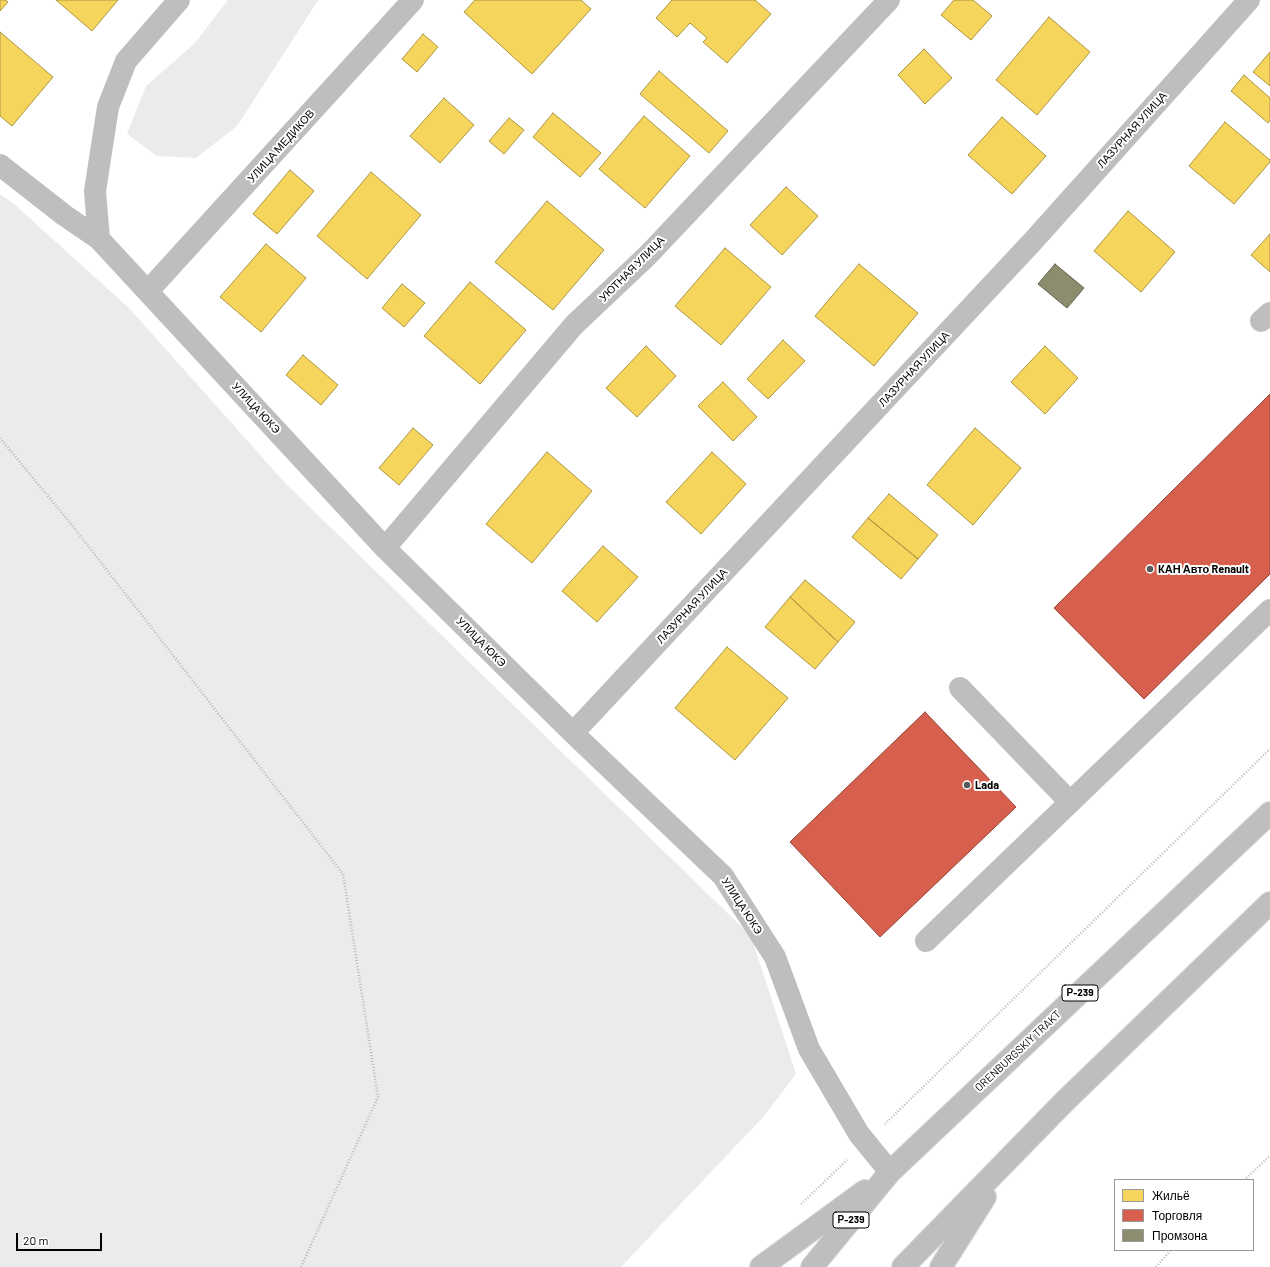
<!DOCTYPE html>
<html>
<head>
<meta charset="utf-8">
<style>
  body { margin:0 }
  #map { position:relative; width:1270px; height:1267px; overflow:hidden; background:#fff; font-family:Barlow,sans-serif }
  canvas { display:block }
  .legend { position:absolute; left:1114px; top:1179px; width:140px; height:72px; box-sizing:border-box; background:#fff; border:1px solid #999; margin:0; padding:5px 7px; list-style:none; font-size:12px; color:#000 }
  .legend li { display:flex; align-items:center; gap:8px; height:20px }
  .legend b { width:20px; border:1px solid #999 }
  .scale { position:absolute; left:16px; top:1233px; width:86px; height:18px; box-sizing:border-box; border:2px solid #000; border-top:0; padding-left:5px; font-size:12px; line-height:14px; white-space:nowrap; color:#000; -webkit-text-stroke:3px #fff; paint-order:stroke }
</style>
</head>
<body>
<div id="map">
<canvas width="1270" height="1267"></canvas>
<ul class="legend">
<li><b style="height:11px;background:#f6d55c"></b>Жильё</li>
<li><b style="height:11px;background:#d6604d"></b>Торговля</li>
<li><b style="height:11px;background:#8c8c6e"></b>Промзона</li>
</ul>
<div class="scale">20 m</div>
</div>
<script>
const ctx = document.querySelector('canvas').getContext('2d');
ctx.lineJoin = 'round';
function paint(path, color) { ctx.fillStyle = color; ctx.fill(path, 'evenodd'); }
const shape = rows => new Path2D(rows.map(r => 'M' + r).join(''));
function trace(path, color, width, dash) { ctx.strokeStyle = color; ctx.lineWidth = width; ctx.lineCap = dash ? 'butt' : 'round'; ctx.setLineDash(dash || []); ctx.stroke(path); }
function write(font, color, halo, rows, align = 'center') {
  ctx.font = font + ' Barlow,sans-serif'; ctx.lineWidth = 4; ctx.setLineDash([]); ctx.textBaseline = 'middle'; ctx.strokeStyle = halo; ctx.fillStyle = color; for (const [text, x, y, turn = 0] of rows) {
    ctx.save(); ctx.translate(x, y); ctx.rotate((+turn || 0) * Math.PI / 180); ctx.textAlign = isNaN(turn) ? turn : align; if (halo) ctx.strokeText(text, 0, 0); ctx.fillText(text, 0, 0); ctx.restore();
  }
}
paint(shape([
  [228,0,320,0,317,2,237,126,196,158,157,156,127,134,146,86,195,43],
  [0,194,14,204,129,308,286,484,751,936,796,1074,764,1116,621,1267,0,1267]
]), '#ebebeb');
const homes = shape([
  [0,0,5,0,8,2,0,11,0,0],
  [56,0,118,0,92,31,56,0],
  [475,0,581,0,591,9,532,74,464,12,475,0],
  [672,0,755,0,771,14,727,63,703,42,707,38,690,23,677,37,656,18,672,0],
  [954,0,973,0,992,16,971,40,941,15,954,0],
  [1049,17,1090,52,1037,115,996,80,1049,17],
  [0,32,53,77,12,126,0,116,0,32],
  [423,34,438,47,417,72,402,59,423,34],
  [924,49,952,78,925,104,898,75,924,49],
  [1270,52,1270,86,1253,72,1270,52],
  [659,71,728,131,709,153,640,94,659,71],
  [1244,75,1270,98,1270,120,1268,123,1231,91,1244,75],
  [444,98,474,125,440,163,410,136,444,98],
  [553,113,601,153,580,177,533,137,553,113],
  [644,116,690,156,645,208,599,169,644,116],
  [1002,117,1046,156,1012,194,968,155,1002,117],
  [509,118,524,130,504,154,489,141,509,118],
  [1225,122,1270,160,1270,162,1234,204,1189,166,1225,122],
  [290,170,314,191,277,234,253,214,290,170],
  [371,172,421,215,367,279,317,236,371,172],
  [786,187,818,216,782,255,750,225,786,187],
  [547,201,604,250,553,310,495,262,547,201],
  [1128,211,1175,252,1141,292,1094,251,1128,211],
  [1270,234,1270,272,1251,255,1270,234],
  [266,244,306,278,261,332,220,297,266,244],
  [725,248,771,287,721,345,675,306,725,248],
  [859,264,918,313,874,366,815,316,859,264],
  [470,282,526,330,480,384,424,336,470,282],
  [402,284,425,303,404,327,382,308,402,284],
  [783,340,805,361,768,399,747,379,783,340],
  [646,346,676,376,637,417,606,388,646,346],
  [1045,346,1078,378,1045,414,1011,382,1045,346],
  [303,355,338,385,321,405,286,375,303,355],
  [723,382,757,417,733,441,698,406,723,382],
  [413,428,433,445,399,485,379,468,413,428],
  [975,428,1021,468,973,525,927,485,975,428],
  [547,452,592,491,532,563,486,524,547,452],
  [712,452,746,484,701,534,666,502,712,452],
  [889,494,938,535,918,559,868,518,889,494],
  [868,518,918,559,901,579,852,537,868,518],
  [603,546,638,577,597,622,562,591,603,546],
  [805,580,855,622,838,642,790,597,805,580],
  [790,597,838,642,815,669,765,627,790,597],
  [727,647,788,698,735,760,675,708,727,647]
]);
paint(homes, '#f6d55c');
trace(homes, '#ac9540', 1);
const shops = shape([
  [1270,394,1270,574,1144,699,1054,608,1270,394],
  [925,712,1016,807,880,937,790,842,925,712]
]);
paint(shops, '#d6604d');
trace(shops, '#964336', 1);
const industry = shape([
  [1055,264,1084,288,1067,308,1038,284,1055,264]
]);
paint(industry, '#8c8c6e');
trace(industry, '#62624d', 1);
const major = shape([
  [761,1267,865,1191],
  [812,1267,890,1172,1270,813],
  [903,1267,1064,1102,1270,903],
  [941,1267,985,1197]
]);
trace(major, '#dbdbdb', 24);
trace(shape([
  [0,438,71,524,343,874,378,1097,301,1267],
  [885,1124,1270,749],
  [1244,1180,1270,1156],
  [801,1204,847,1160],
  [1156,1267,1171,1250]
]), '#b9b9b9', 2.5, [1, 2]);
trace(shape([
  [0,165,64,215,99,239,385,548,573,733,723,876,775,957,809,1049,859,1134,890,1172],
  [99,239,95,191,108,107,126,61,179,0],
  [148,291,413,0],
  [1261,321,1270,313],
  [385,548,574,325,648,255,889,0],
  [960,688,1070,802],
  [573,733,1034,240,1249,0],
  [926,941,1270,610]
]), '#bebebe', 22);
trace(major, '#bebebe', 22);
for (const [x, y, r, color] of [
  [1150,569,4,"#595959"],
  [967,785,4,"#595959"]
]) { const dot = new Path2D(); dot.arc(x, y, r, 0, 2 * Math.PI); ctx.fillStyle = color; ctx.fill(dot); trace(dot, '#fff', 1.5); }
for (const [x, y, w] of [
  [1080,993,36],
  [851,1220,36]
]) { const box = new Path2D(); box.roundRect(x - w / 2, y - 8, w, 16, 3); ctx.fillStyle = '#fff'; ctx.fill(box); trace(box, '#000', 1); }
write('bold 10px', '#000', null, [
  ["Р-239",1080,993],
  ["Р-239",851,1220]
]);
write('11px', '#000', '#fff', [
  ["ЛАЗУРНАЯ УЛИЦА",1132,130,-48],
  ["УЛИЦА МЕДИКОВ",281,146,-48],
  ["УЮТНАЯ УЛИЦА",632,269,-45],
  ["ЛАЗУРНАЯ УЛИЦА",914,369,-47],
  ["УЛИЦА ЮКЭ",256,408,47],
  ["ЛАЗУРНАЯ УЛИЦА",692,606,-47],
  ["УЛИЦА ЮКЭ",481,642,45],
  ["УЛИЦА ЮКЭ",742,906,57],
  ["ORENBURGSKIY TRAKT",1018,1051,-43]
]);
write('bold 11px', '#000', '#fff', [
  ["КАН Авто Renault",1158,569],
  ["Lada",975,785]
], 'left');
</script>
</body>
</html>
